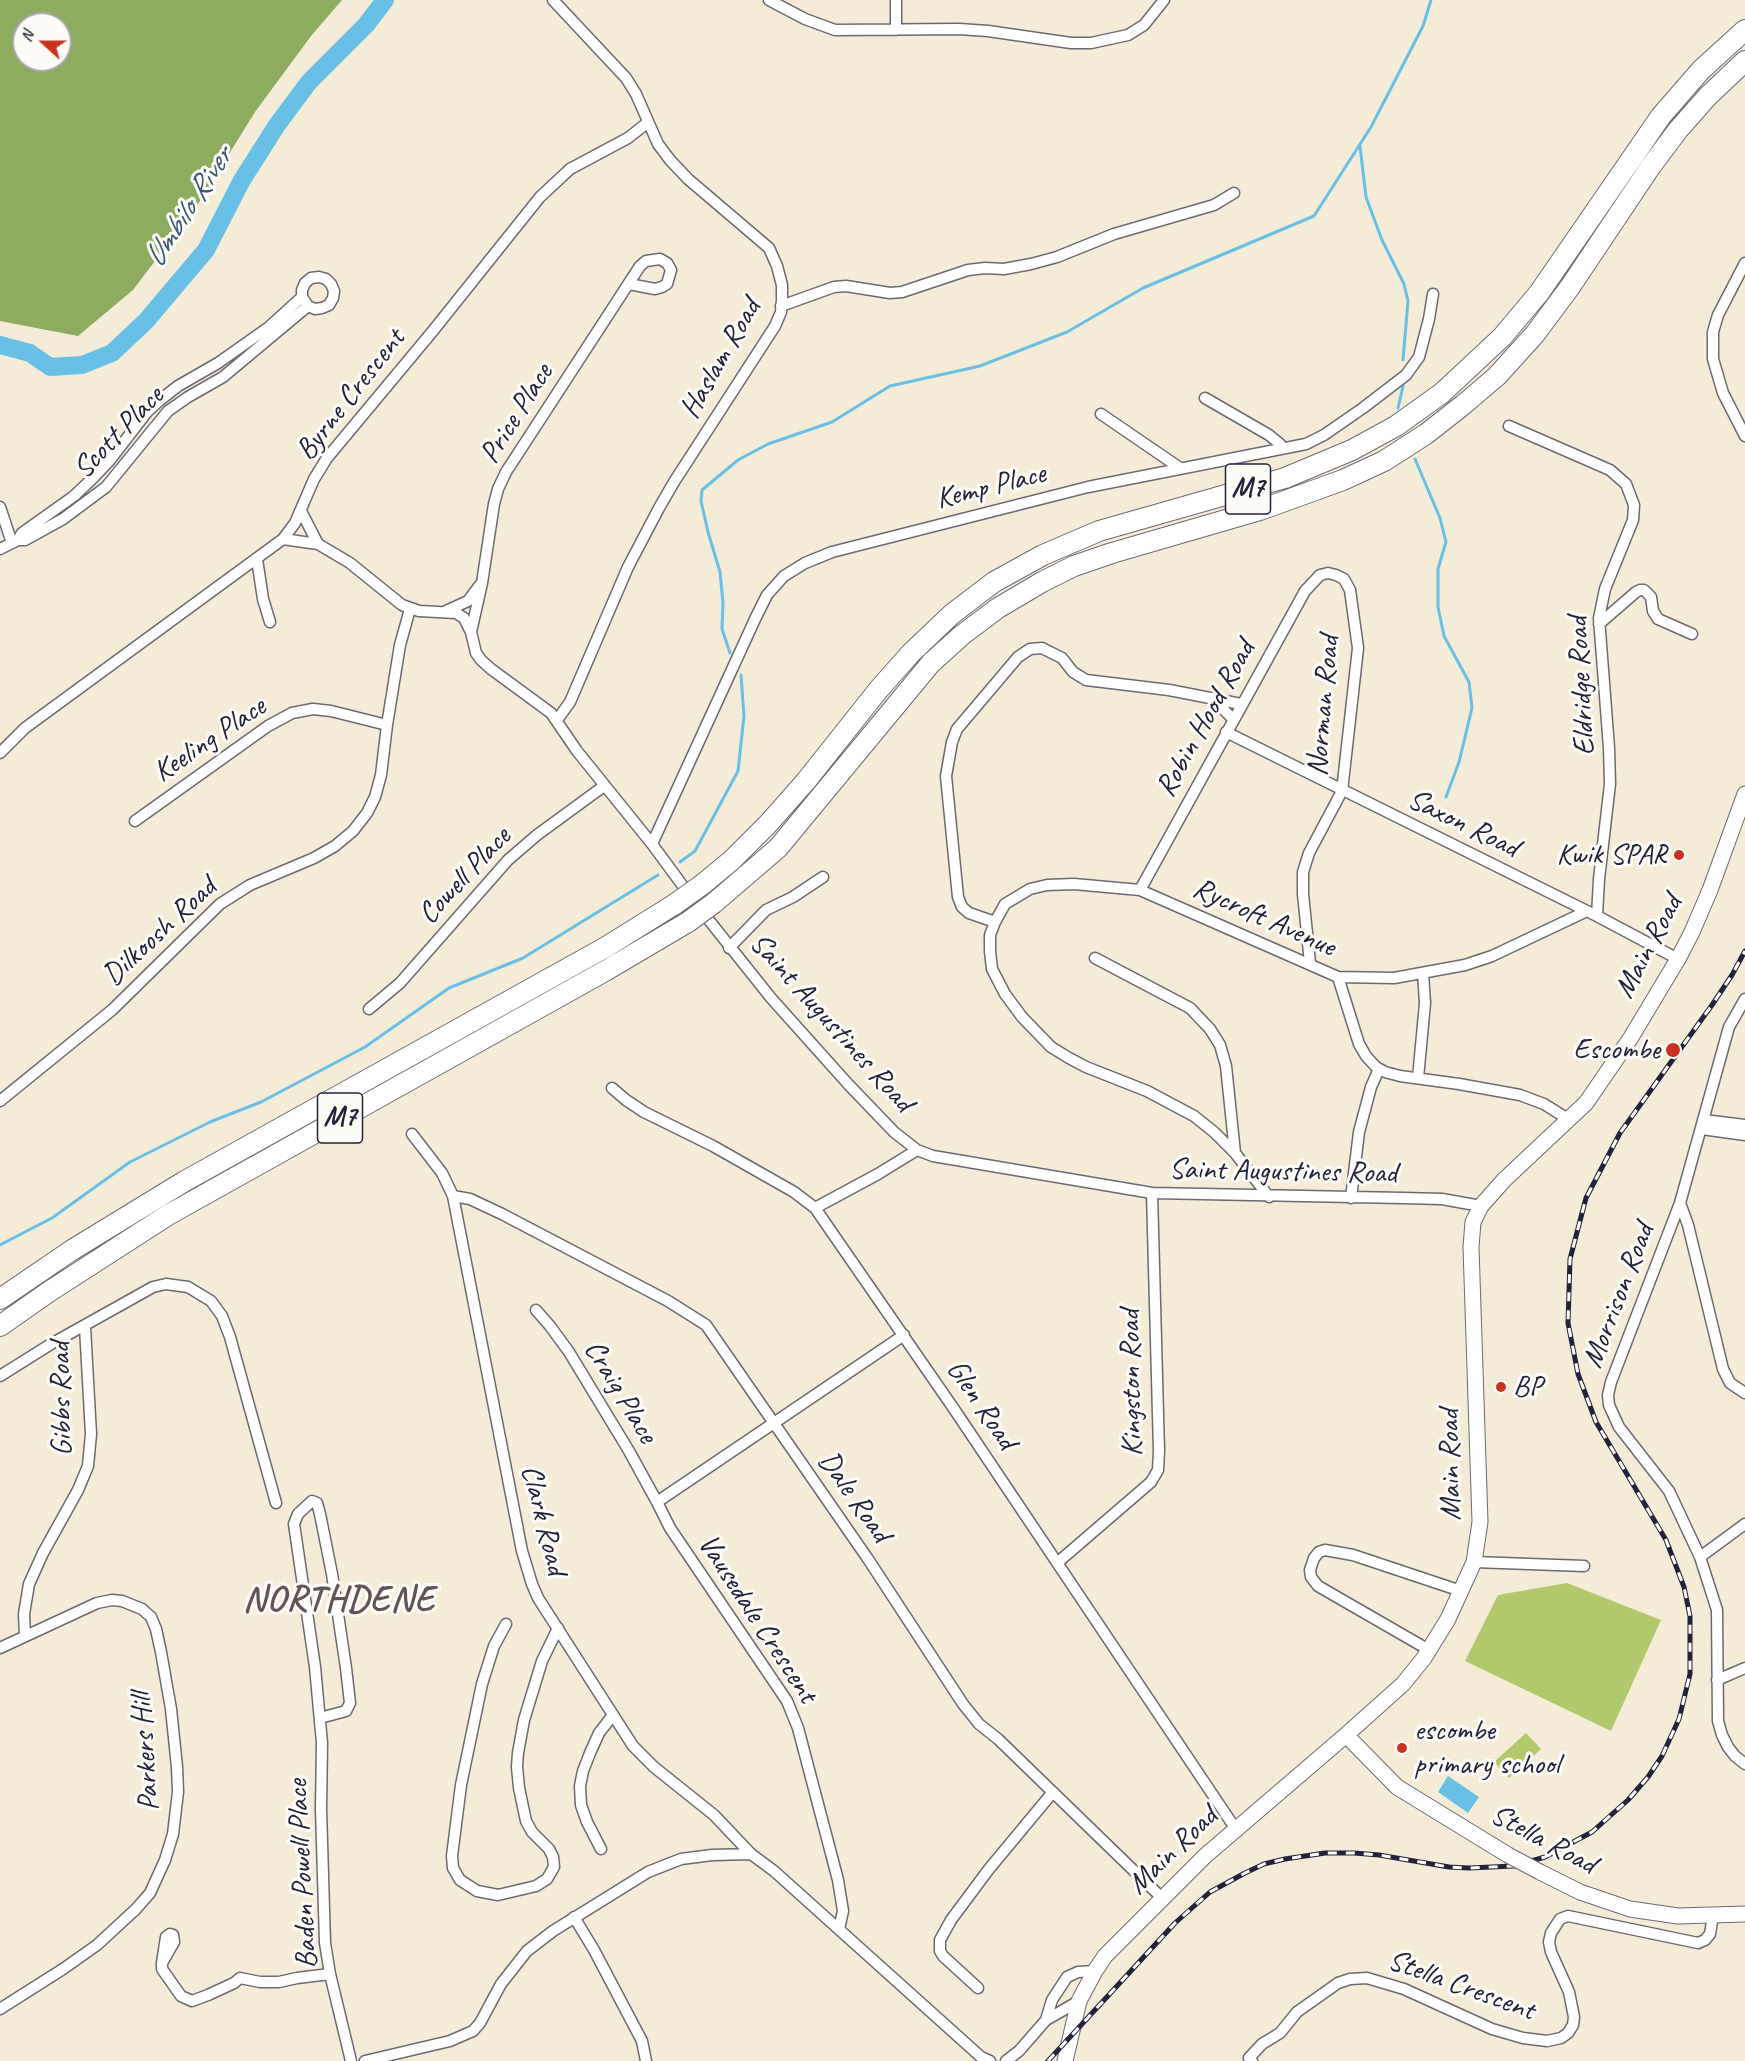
<!DOCTYPE html>
<html>
<head>
<meta charset="utf-8">
<style>
  body { margin:0 }
  #map { position:relative; width:1745px; height:2061px; overflow:hidden; background:#f5ecd8; font-family:Caveat,sans-serif }
  canvas { display:block }
  .north { position:absolute; left:12px; top:12px; width:60px; height:60px; box-sizing:border-box; background:#fdfcf7; border:2px solid #a5a5ac; border-radius:50%; rotate:291deg; font-size:16px; font-weight:700; line-height:24px; text-align:center; color:#22223b }
  .north::after { content:''; display:block; margin:auto; width:21px; height:27px; background:#c8321e; clip-path:polygon(50% 0,100% 100%,50% 72%,0 100%) }
</style>
</head>
<body>
<div id="map">
<canvas width="1745" height="2061"></canvas>
<div class="north">N</div>
</div>
<script>
const ctx = document.querySelector('canvas').getContext('2d');
ctx.lineJoin = 'round';
function paint(path, color) { ctx.fillStyle = color; ctx.fill(path, 'evenodd'); }
const shape = rows => new Path2D(rows.map(r => 'M' + r).join(''));
function trace(path, color, width, dash) { ctx.strokeStyle = color; ctx.lineWidth = width; ctx.lineCap = dash ? 'butt' : 'round'; ctx.setLineDash(dash || []); ctx.stroke(path); }
function write(font, color, halo, rows, align = 'center') {
  ctx.font = font + ' Caveat,sans-serif'; ctx.lineWidth = 6; ctx.setLineDash([]); ctx.textBaseline = 'middle'; ctx.strokeStyle = halo; ctx.fillStyle = color; for (const [text, x, y, turn = 0] of rows) {
    ctx.save(); ctx.translate(x, y); ctx.rotate((+turn || 0) * Math.PI / 180); ctx.textAlign = isNaN(turn) ? turn : align; if (halo) ctx.strokeText(text, 0, 0); ctx.fillText(text, 0, 0); ctx.restore();
  }
}
paint(shape([
  [1567,1583,1661,1620,1611,1731,1465,1661,1498,1595],
  [1526,1733,1541,1749,1509,1778,1494,1762]
]), '#b2c86d');
paint(shape([
  [0,0,342,0,311,36,255,112,198,204,133,290,78,336,0,321],
  [24,24,60,24,60,60,24,60]
]), '#8dac60');
paint(shape([
  [1448,1776,1479,1797,1468,1813,1438,1792]
]), '#69c0e6');
trace(shape([
  [1360,146,1366,197,1382,240,1404,284,1408,301,1403,360],
  [1398,408,1403,386],
  [1415,459,1440,518,1446,542,1438,569,1438,607,1444,636,1469,682,1472,708,1459,762,1446,797],
  [730,653,722,629,723,603,720,572,708,532,701,501,702,490,738,460,768,444,832,422,890,386,980,366,1067,332,1143,288,1314,216,1371,127,1423,26,1431,0],
  [680,862,695,851,738,771,744,716,741,675],
  [0,1245,52,1218,130,1162,210,1122,261,1102,365,1047,449,988,523,958,658,875]
]), '#69c0e6', 3);
trace(shape([
  [0,345,30,353,50,367,82,365,112,353,146,321,206,250,242,180,277,125,309,82,366,25,385,0]
]), '#69c0e6', 18);
const street = shape([
  [553,0,626,78,636,94,658,144,670,160,688,179,769,248,777,266,782,285,782,300,781,312,775,326,674,482,659,508,628,567,570,702,557,720],
  [769,0,805,19,835,30,959,29,988,31,1071,43,1091,43,1128,35,1144,25,1164,0],
  [896,30,896,0],
  [1745,263,1718,315,1713,332,1713,359,1723,393,1745,436],
  [781,306,834,287,846,286,890,293,902,292,968,270,985,268,1004,269,1031,264,1057,257,1114,234,1214,205,1234,193],
  [1205,398,1269,435,1280,444,1282,448],
  [1101,414,1180,468],
  [1509,426,1610,470,1626,484,1634,505,1633,520,1605,589,1599,618,1609,748,1610,784,1599,879,1597,916],
  [0,507,12,543],
  [301,511,318,544],
  [283,539,318,544,350,563,402,605,419,611,456,613,464,618,471,632,476,653,481,660,491,669,551,713,577,751,652,844,691,897],
  [18,540,22,533,74,496,93,478,110,460,147,412,160,400,178,386,218,363,269,327,302,297,302,290,305,283,311,278,319,277,326,279,331,284,334,291,333,298,329,305,322,308,315,309,308,306,302,297],
  [0,549,18,540,25,540,63,519,106,487,168,411,188,397,223,377,308,306],
  [257,559,263,599,270,622],
  [446,611,468,601,480,585],
  [1599,624,1636,592,1640,590,1644,590,1651,597,1653,611,1658,619,1692,634],
  [471,632,482,583,494,504,498,489,506,472,640,266,646,261,660,259,667,263,671,270,667,284,662,287,655,289,629,284],
  [1212,698,1233,719],
  [1226,732,1597,916,1678,959],
  [0,753,25,728,283,539,295,523,314,479,327,458,432,332,540,197,570,169,628,138,647,123],
  [135,821,268,726,292,713,313,709,331,711,387,725],
  [652,844,756,617,767,595,784,576,805,563,832,552,1088,487,1306,444,1324,435,1363,408,1406,375,1419,357,1429,319,1433,294],
  [1140,890,1305,591,1320,575,1328,573,1336,575,1344,579,1350,590,1358,648,1342,791,1309,853,1303,872,1303,894,1310,963],
  [700,909,771,998,848,1084,894,1132,917,1150,933,1156,1152,1193,1403,1198,1442,1199,1481,1206],
  [995,922,969,913,962,907,958,897,946,776,952,742,957,729,1018,657,1030,649,1042,648,1062,658,1073,672,1086,680,1169,690,1241,704],
  [729,948,766,910,793,897,823,877],
  [1095,958,1190,1008,1210,1029,1220,1045,1226,1066,1235,1153],
  [1338,977,1394,978,1465,965,1492,956,1587,911],
  [1745,999,1729,1027,1680,1203,1611,1382,1608,1395,1609,1405,1619,1427,1669,1491,1700,1557,1717,1610,1718,1721,1722,1735,1728,1747,1735,1756,1745,1764],
  [369,1009,400,983,508,860,537,835,604,786],
  [1418,1078,1425,1003,1423,973],
  [612,1088,626,1100,644,1112,713,1146,794,1192,815,1208,954,1409,1235,1828],
  [0,1101,112,1010,220,904,250,885,314,858,335,846,353,831,367,813,375,797,381,775,387,725,400,645,410,609],
  [1704,1120,1745,1125],
  [1702,1129,1745,1135],
  [412,1134,442,1173,453,1196,522,1551,532,1584,538,1598,633,1746,654,1767,714,1815,751,1854],
  [453,1196,470,1199,502,1214,668,1301,706,1325,868,1559,963,1704,979,1724,998,1739,1162,1898],
  [1269,1197,1235,1153,1214,1132,1194,1116,1147,1091,1086,1067,1069,1058,1051,1047,1022,1017,1005,994,992,969,990,951,990,935,995,922,1005,904,1030,889,1047,885,1074,884,1140,890,1338,977,1359,1044,1366,1056,1376,1067,1385,1072,1400,1076,1459,1084,1520,1095,1544,1104,1568,1119],
  [1351,1198,1359,1132,1371,1087,1379,1069],
  [1680,1203,1688,1225,1723,1369,1730,1383,1745,1393],
  [815,1208,878,1174,917,1150],
  [536,1310,550,1326,569,1352,629,1451,657,1502],
  [0,1376,51,1344,153,1287,166,1284,188,1287,211,1301,222,1316,230,1337,276,1503],
  [1700,1557,1745,1524],
  [1474,1562,1584,1566],
  [1057,1563,1151,1482,1158,1470,1159,1451,1152,1193],
  [506,1624,494,1646,482,1684,461,1785,452,1856,453,1868,460,1880,477,1891,498,1895,536,1886,547,1879,554,1867,553,1857,549,1849,532,1832,526,1821,519,1788,517,1767,518,1753,524,1720,542,1661,558,1628],
  [25,1636,24,1614,29,1584,43,1553,78,1490,88,1466,91,1434,85,1327],
  [0,1648,97,1603,112,1600,122,1601,142,1609,151,1617,156,1629,161,1652,171,1709,177,1767,178,1792,173,1834,165,1860,150,1893,136,1909,97,1945,63,1969,0,2009],
  [1429,1650,1318,1586,1311,1577,1310,1570,1314,1558,1319,1552,1325,1550,1353,1555,1461,1591],
  [1717,1680,1745,1668],
  [320,1718,346,1711,350,1703,346,1668,332,1574,320,1514,317,1503,312,1501,298,1514,294,1524,315,1667,322,1743,321,1809,325,1943,330,1974,351,2061],
  [601,1849,587,1822,581,1805,580,1786,583,1771,590,1753,599,1733,613,1715],
  [574,1917,594,1950,642,2041,646,2061],
  [839,1929,843,1911,838,1880,798,1728,787,1701,670,1528,657,1502,904,1335],
  [162,1963,174,1942,173,1935,170,1934,166,1937,162,1963,162,1969,181,1996,192,2001,208,1995,234,1983,240,1978,260,1982,279,1982,297,1978,330,1974],
  [978,1988,943,1956,940,1951,940,1940,951,1920,989,1869,1053,1792],
  [1046,2020,1052,2000,1067,1977,1078,1972,1095,1971],
  [365,2061,450,2041,473,2031,480,2023,501,1984,527,1951,553,1931,648,1872,681,1859,712,1855,751,1854,774,1871,981,2057,990,2061],
  [1006,2061,1019,2051,1046,2020,1079,2001],
  [1252,2061,1249,2058,1262,2044,1280,2033,1297,2012,1321,1995,1338,1983,1350,1979,1367,1978,1404,1989,1492,2029,1523,2038,1547,2041,1561,2038,1568,2033,1573,2025,1574,2017,1569,1992,1551,1952,1549,1942,1551,1933,1560,1919,1568,1916,1698,1943,1705,1940,1710,1934,1713,1915]
]);
const secondary = shape([
  [1346,1735,1397,1787,1508,1855],
  [1540,1872,1580,1892,1630,1909,1678,1916,1745,1914],
  [1065,2061,1079,2001,1095,1971,1105,1956,1205,1856,1346,1735,1403,1684,1424,1658,1448,1619,1474,1562,1480,1522,1471,1247,1473,1222,1481,1206,1504,1180,1586,1103,1630,1039,1678,959,1692,932,1710,890,1745,794]
]);
const highway = shape([
  [703,884,732,860,768,824,806,781,879,689,911,653,952,614,994,582,1043,555,1099,531,1285,478,1352,450,1396,426,1442,393,1502,337,1539,293,1661,116,1701,70,1745,30],
  [714,903,778,848,931,663,962,635,998,608,1042,582,1074,566,1112,553,1260,510,1343,480,1384,461,1426,434,1463,405,1497,376,1535,334,1570,287,1651,166,1678,130,1708,96,1745,61],
  [0,1299,72,1250,185,1181,606,947,675,904],
  [0,1326,50,1291,168,1215,605,971,688,922]
]);
trace(street, '#6c6972', 13);
trace(secondary, '#6c6972', 17);
trace(highway, '#6c6972', 22);
trace(street, '#fff', 10);
trace(secondary, '#fff', 15);
trace(highway, '#fff', 20);
const rail = shape([
  [1048,2061,1175,1923,1210,1892,1245,1873,1264,1864,1285,1859,1325,1853,1354,1853,1379,1855,1449,1867,1469,1868,1514,1866,1545,1857,1592,1832,1628,1800,1648,1777,1662,1756,1679,1719,1690,1674,1690,1616,1684,1587,1666,1540,1596,1422,1578,1374,1568,1323,1570,1259,1586,1198,1620,1133,1712,1005,1732,975,1745,951]
]);
trace(rail, '#22223b', 5);
trace(rail, '#fdfcf7', 3, [9]);
const secondaryBridge = shape([
  [1508,1855,1540,1872]
]);
const highwayBridge = shape([
  [675,904,703,884],
  [688,922,714,903]
]);
trace(secondaryBridge, '#6c6972', 17, []);
trace(highwayBridge, '#6c6972', 22, []);
trace(secondaryBridge, '#fff', 15);
trace(highwayBridge, '#fff', 20);
for (const [x, y, r, color] of [
  [1679,855,6,"#c8321e"],
  [1673,1050,8,"#c8321e"],
  [1501,1387,6,"#c8321e"],
  [1402,1748,6,"#c8321e"]
]) { const dot = new Path2D(); dot.arc(x, y, r, 0, 2 * Math.PI); ctx.fillStyle = color; ctx.fill(dot); trace(dot, '#fdfcf7', 2); }
for (const [x, y, w] of [
  [1248,489,45],
  [340,1118,45]
]) { const box = new Path2D(); box.roundRect(x - w / 2, y - 25, w, 50, 4.5); ctx.fillStyle = '#fdfcf7'; ctx.fill(box); trace(box, '#22223b', 1.5); }
write('bold 28px', '#22223b', null, [
  ["M7",1248,489],
  ["M7",340,1118]
]);
write('30px', '#22223b', '#fdfcf7', [
  ["Haslam Road",721,359,-60],
  ["Byrne Crescent",351,395,-52],
  ["Price Place",517,414,-58],
  ["Scott Place",119,433,-46],
  ["Kemp Place",991,487,-14],
  ["Eldridge Road",1582,686,-93],
  ["Norman Road",1324,706,-85],
  ["Robin Hood Road",1206,719,-61],
  ["Keeling Place",210,740,-34],
  ["Saxon Road",1463,824,26],
  ["Cowell Place",465,876,-47],
  ["Rycroft Avenue",1264,918,24],
  ["Dilkoosh Road",160,932,-43],
  ["Main Road",1649,947,-62],
  ["Saint Augustines Road",831,1023,48],
  ["Saint Augustines Road",1283,1172,1],
  ["Morrison Road",1619,1296,-69],
  ["Kingston Road",1132,1383,-91],
  ["Craig Place",620,1392,59],
  ["Gibbs Road",62,1399,-91],
  ["Glen Road",981,1405,56],
  ["Main Road",1451,1465,-91],
  ["Dale Road",854,1497,55],
  ["Clark Road",543,1520,76],
  ["Vausedale Crescent",757,1619,57],
  ["Parkers Hill",146,1752,-94],
  ["Stella Road",1543,1840,28],
  ["Main Road",1173,1851,-44],
  ["Baden Powell Place",303,1874,-93],
  ["Stella Crescent",1461,1986,20]
]);
write('30px', '#22223b', '#fdfcf7', [
  ["Kwik SPAR",1667,855],
  ["Escombe",1660,1050],
  ["BP",1513,1387,"left"],
  ["escombe",1414,1731,"left"],
  ["primary school",1414,1765,"left"]
], 'right');
write('italic 32px', '#3b5977', '#fdfcf7', [
  ["Umbilo River",189,208,-57]
]);
ctx.letterSpacing = '1.5px';
write('bold 36px', '#625357', '#fdfcf7', [
  ["NORTHDENE",339,1601]
]);
ctx.letterSpacing = '0px';
</script>
</body>
</html>
